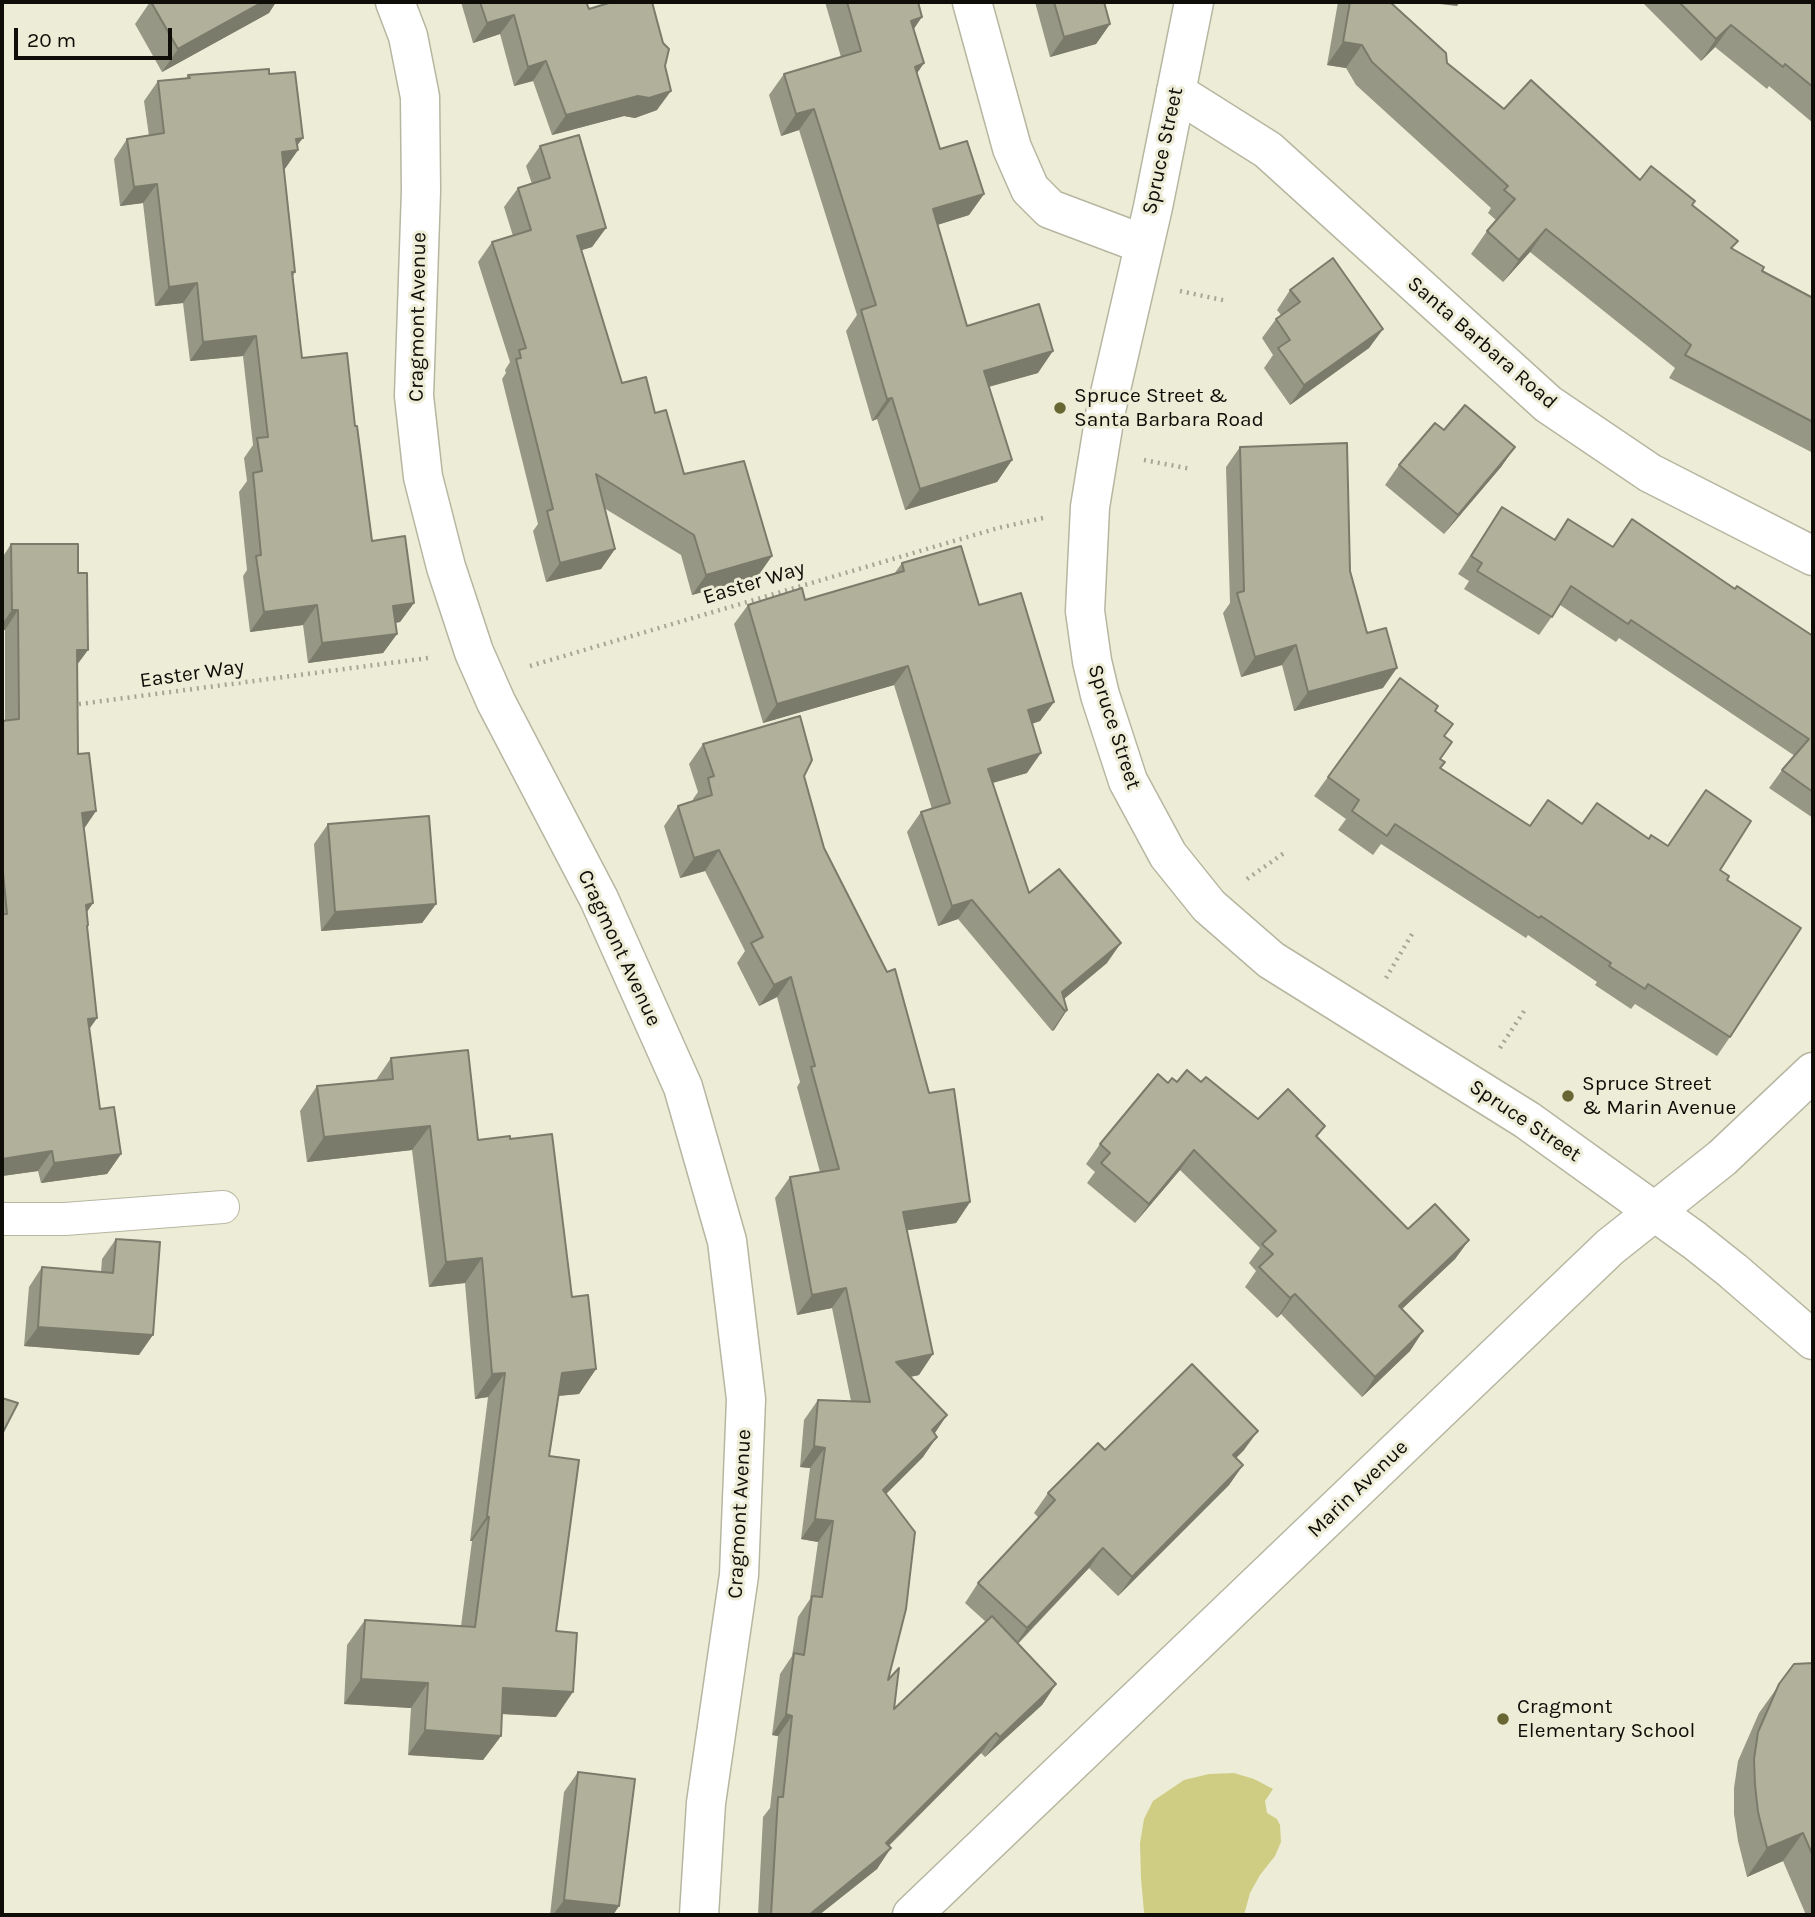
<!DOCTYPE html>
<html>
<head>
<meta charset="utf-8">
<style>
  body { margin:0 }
  #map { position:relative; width:1815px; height:1917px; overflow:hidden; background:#ededd7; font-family:Karla,sans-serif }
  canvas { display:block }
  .frame { position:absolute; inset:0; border:4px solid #0e0d07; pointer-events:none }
  .scale { position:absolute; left:14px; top:28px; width:158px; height:32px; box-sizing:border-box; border:4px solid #0e0d07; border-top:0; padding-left:9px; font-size:21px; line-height:24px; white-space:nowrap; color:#0e0d07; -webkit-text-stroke:5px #ededd7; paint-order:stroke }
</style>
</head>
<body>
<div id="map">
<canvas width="1815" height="1917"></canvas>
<div class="frame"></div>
<div class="scale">20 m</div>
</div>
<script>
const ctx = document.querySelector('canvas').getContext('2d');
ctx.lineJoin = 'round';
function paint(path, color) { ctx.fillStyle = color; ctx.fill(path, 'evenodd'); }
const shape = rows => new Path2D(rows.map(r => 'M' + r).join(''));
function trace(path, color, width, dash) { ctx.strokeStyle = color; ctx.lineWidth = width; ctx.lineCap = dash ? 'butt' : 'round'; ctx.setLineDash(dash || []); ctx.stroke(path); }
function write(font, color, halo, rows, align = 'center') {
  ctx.font = font + ' Karla,sans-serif'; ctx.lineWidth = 6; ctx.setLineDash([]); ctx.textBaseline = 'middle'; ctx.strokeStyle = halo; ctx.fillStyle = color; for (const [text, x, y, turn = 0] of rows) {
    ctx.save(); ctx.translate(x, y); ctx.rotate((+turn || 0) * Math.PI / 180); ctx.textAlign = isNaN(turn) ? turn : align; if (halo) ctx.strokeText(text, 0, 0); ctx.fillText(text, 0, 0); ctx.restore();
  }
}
paint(shape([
  [1234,1773,1254,1779,1273,1789,1265,1801,1267,1813,1277,1819,1280,1825,1281,1842,1275,1856,1260,1875,1250,1893,1244,1915,1146,1915,1144,1912,1141,1878,1140,1843,1144,1819,1153,1801,1184,1780,1209,1774]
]), '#cfcc84');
const service = shape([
  [2,1219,65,1219,223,1207]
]);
const minor = shape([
  [395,2,408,36,420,97,421,191,414,396,423,477,446,567,474,652,496,702,599,899,683,1087,727,1241,746,1399,739,1575,706,1803,699,1915],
  [972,2,1012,148,1030,189,1050,209,1143,244],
  [1176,92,1268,150,1548,404,1650,473,1813,556]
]);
const tertiary = shape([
  [1194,2,1153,207,1105,415,1090,507,1085,611,1092,661,1100,695,1128,781,1168,855,1209,906,1271,960,1527,1120,1694,1240,1733,1271,1813,1340],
  [912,1915,1610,1247,1722,1158,1813,1072]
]);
trace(service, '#b6b6a1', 34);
trace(minor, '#b6b6a1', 41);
trace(tertiary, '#b6b6a1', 41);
trace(shape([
  [1180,291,1227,301],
  [1144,460,1191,469],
  [530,666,998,528,1043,518],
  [72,705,428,658],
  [1247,879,1284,853],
  [1386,978,1412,934],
  [1500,1048,1526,1008]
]), '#a7a695', 4.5, [2, 5]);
trace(service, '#fff', 32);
trace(minor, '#fff', 38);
trace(tertiary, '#fff', 38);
paint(shape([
  [150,2,276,2,269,13,162,72,135,24],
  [461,2,586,2,589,9,665,66,657,110,635,118,624,116,552,135,533,81,514,86,500,34,473,43],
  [825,2,918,2,914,30,924,63,917,73,940,149,984,194,969,215,937,225,967,326,1038,373,989,387,1012,460,997,482,905,510,877,419,872,421,846,331,857,315,799,130,781,136,769,95,784,74,841,57],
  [1035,2,1104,2,1110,24,1096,44,1050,57],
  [1338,2,1390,2,1447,63,1504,109,1640,180,1692,205,1732,249,1762,271,1813,298,1813,453,1669,378,1675,368,1530,252,1503,282,1471,254,1487,231,1496,220,1488,213,1491,208,1356,85,1346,68,1327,65],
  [1642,2,1813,2,1813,123,1769,86,1767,89,1715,47,1701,61],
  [269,74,297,145,298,150,284,170,295,272,293,276,302,358,355,426,372,541,414,603,400,622,395,623,397,634,383,653,308,663,303,625,250,632,243,576,247,570,239,492,247,481,244,458,253,445,243,356,190,361,183,303,155,306,143,203,120,206,114,159,127,139,149,136,144,101,158,81,186,78,188,75],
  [540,146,606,228,592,247,581,250,622,383,655,413,684,474,758,576,692,595,681,555,604,508,615,549,601,569,546,582,533,531,538,524,502,379,506,373,505,370,510,362,478,262,492,242,513,236,504,207,518,188,532,184,526,166],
  [1290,290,1383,329,1369,348,1290,405,1264,368,1273,355,1262,338,1276,319,1281,315,1277,310],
  [1444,430,1515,447,1501,467,1444,534,1385,485,1399,465],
  [1240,447,1350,571,1383,688,1294,711,1282,665,1241,677,1223,613,1230,603,1226,467],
  [1502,507,1554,539,1568,519,1613,547,1735,589,1813,636,1813,818,1769,788,1782,770,1795,756,1619,638,1616,642,1560,605,1539,635,1464,589,1469,581,1458,574],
  [11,544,78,573,88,650,77,664,78,754,96,811,84,829,93,903,87,912,88,925,87,927,97,1018,89,1029,100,1109,121,1154,107,1174,41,1183,38,1171,2,1176,2,721,5,721,5,630,2,630,2,558],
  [902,563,979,605,1054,702,1040,721,1032,724,1027,773,993,783,1029,893,1107,963,1064,999,1067,1010,1054,1030,1052,1031,958,919,938,926,907,832,921,812,932,809,894,685,763,723,734,624,748,605,805,600,894,574],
  [1400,678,1444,737,1440,759,1441,768,1530,826,1582,824,1649,839,1720,870,1727,880,1730,1037,1717,1056,1635,1004,1631,1009,1595,985,1597,982,1528,935,1526,938,1381,844,1373,855,1338,830,1346,819,1314,796],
  [703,744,804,776,824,848,929,1093,970,1202,956,1223,907,1230,919,1375,910,1377,934,1433,923,1457,886,1494,888,1680,894,1709,986,1622,965,1603,978,1583,1039,1518,1034,1513,1048,1493,1105,1450,1244,1450,1236,1458,1243,1465,1229,1485,1118,1596,1089,1568,1018,1644,1056,1684,1042,1705,985,1757,981,1753,889,1846,877,1869,819,1915,758,1915,763,1817,770,1808,778,1736,772,1735,780,1674,792,1656,798,1617,810,1599,818,1542,801,1539,810,1468,800,1467,804,1420,818,1400,851,1401,832,1308,797,1315,775,1198,790,1177,820,1172,797,1087,800,1082,777,997,759,1006,737,963,745,951,705,871,680,878,664,826,678,806,694,801,693,799,698,792,689,764],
  [328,824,436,904,422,923,321,931,314,844],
  [391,1058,478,1140,510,1139,572,1297,596,1369,579,1394,558,1396,549,1456,556,1631,556,1717,502,1714,501,1736,483,1760,408,1755,411,1708,344,1704,347,1645,365,1620,461,1626,472,1541,470,1541,488,1397,475,1399,465,1283,429,1287,412,1150,307,1162,300,1111,317,1086,376,1080],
  [1177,1082,1201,1082,1258,1119,1325,1126,1317,1137,1408,1229,1469,1240,1455,1259,1402,1309,1423,1331,1410,1351,1362,1397,1281,1314,1277,1318,1245,1287,1256,1271,1249,1263,1260,1248,1180,1170,1135,1223,1087,1183,1095,1172,1086,1164,1100,1144,1168,1083],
  [116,1239,139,1355,24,1346,29,1287,42,1267,101,1272,102,1259],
  [1813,1663,1813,1915,1806,1915,1783,1861,1747,1877,1738,1841,1734,1814,1734,1788,1738,1761,1759,1713,1794,1664],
  [578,1772,619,1906,613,1915,550,1915,564,1792]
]), '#979785');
paint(shape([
  [263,2,276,2,269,13,162,72,178,49],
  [1423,2,1460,2,1457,6],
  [514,15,500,34,473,43,487,23],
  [922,17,907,39,911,21],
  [1110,24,1096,44,1050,57,1064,37],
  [1731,25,1715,47,1701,61,1716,39],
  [1343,42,1362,45,1346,68,1327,65],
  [546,61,533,81,514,86,528,67],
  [924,63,909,85,915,67],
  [671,91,657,110,635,118,624,116,552,135,566,115,638,96],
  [814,109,799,130,781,136,796,114],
  [303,138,293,151,298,150,284,170,268,172,282,152,296,139],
  [157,184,143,203,120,206,134,187],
  [984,194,969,215,918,231,933,209],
  [606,228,592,247,563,256,577,236],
  [1546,229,1530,252,1503,282,1519,260],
  [197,283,183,303,155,306,169,287],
  [1383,329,1369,348,1290,405,1304,385],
  [256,336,243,356,190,361,203,342],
  [1053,351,1038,373,969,392,984,371],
  [892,398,877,419,872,421,887,399],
  [1515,447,1501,467,1444,534,1458,515],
  [1012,460,997,482,905,510,920,489],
  [615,549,601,569,546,582,560,563],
  [772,556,758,576,692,595,706,575],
  [414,603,400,622,379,625,393,606],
  [317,605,303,625,250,632,264,612],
  [12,610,18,610,5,630,2,630,2,624],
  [397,634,383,653,308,663,322,643],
  [1296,645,1282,665,1241,677,1255,657],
  [77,650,88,650,74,669],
  [908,666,894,685,763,723,777,704],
  [1397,668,1383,688,1294,711,1308,692],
  [1054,702,1040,721,1014,729,1028,710],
  [1041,753,1027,773,974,788,988,769],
  [96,811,82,831,82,813],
  [719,850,705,871,680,878,694,858],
  [972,900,958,919,938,926,952,906],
  [93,903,79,923,86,905],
  [436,904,422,923,321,931,335,912],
  [1121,943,1107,963,1059,1003,1062,992],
  [791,977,777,997,759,1006,774,985],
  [1067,1010,1054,1030,1052,1031,1065,1011],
  [97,1018,83,1038,88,1019],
  [430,1126,412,1150,307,1162,324,1137],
  [1194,1150,1180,1170,1135,1223,1149,1204],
  [52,1151,38,1171,2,1176,2,1159],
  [121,1154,107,1174,41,1183,54,1163],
  [970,1202,956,1223,889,1233,903,1212],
  [1469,1240,1455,1259,1385,1325,1399,1306],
  [482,1258,465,1283,429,1287,446,1262],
  [846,1288,832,1308,797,1315,812,1295],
  [1295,1294,1281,1314,1277,1318,1290,1298],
  [38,1327,153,1335,139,1355,24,1346],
  [1423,1331,1410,1351,1362,1397,1375,1377],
  [933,1354,919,1375,882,1383,896,1362],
  [596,1369,579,1394,545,1397,562,1373],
  [505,1373,488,1397,475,1399,492,1374],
  [947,1415,933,1436,932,1430],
  [1258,1431,1244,1450,1219,1475,1233,1455],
  [937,1437,923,1457,869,1511,883,1490],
  [814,1446,825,1448,810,1468,800,1467],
  [1243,1465,1229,1485,1118,1596,1132,1577],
  [487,1516,489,1517,472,1541,470,1541],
  [815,1519,833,1521,818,1542,801,1539],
  [1103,1548,1089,1568,1013,1648,1027,1628],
  [361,1679,428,1683,411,1708,344,1704],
  [1056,1684,1042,1705,985,1757,1000,1737],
  [503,1688,573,1692,556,1717,486,1713],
  [786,1714,792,1716,778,1736,772,1735],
  [425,1730,501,1736,483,1760,408,1755],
  [996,1733,981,1753,871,1863,886,1843],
  [1803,1833,1783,1861,1747,1877,1767,1848],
  [891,1848,877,1869,819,1915,809,1915],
  [564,1900,619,1906,613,1915,553,1915]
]), '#7b7b6c');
const building = shape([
  [151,2,263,2,178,49,151,2],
  [480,2,586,2,589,9,612,2,652,2,663,43,669,49,665,66,671,91,649,98,638,96,566,115,546,61,528,67,514,15,487,23,480,2],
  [847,2,918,2,922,17,911,21,924,63,915,67,940,149,967,141,984,194,933,209,967,326,1039,304,1053,351,984,371,1012,460,920,489,892,398,887,399,861,310,876,305,814,109,796,114,784,74,861,51,847,2],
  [1054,2,1104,2,1110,24,1064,37,1054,2],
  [1350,2,1390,2,1446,53,1447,63,1504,109,1531,80,1640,180,1651,166,1695,201,1692,205,1738,241,1731,248,1764,267,1762,271,1813,298,1813,422,1685,355,1691,345,1546,229,1519,260,1487,231,1515,199,1504,190,1508,186,1372,62,1362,45,1343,42,1350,2],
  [1679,2,1813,2,1813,87,1785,64,1783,67,1731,25,1716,39,1679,2],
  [269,69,269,74,295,72,303,138,296,139,298,150,282,152,295,272,292,272,302,358,347,353,355,426,357,426,372,541,405,536,414,603,393,606,397,634,322,643,317,605,264,612,256,556,261,555,253,473,262,471,257,438,268,437,256,336,203,342,197,283,169,287,157,184,134,187,127,139,164,133,158,81,190,78,188,75,269,69],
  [579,135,606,228,577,236,622,383,646,377,655,413,666,410,684,474,744,461,772,556,706,575,694,535,596,474,615,549,560,563,547,511,553,509,516,359,521,358,519,350,526,348,492,242,531,230,518,188,550,178,540,146,579,135],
  [1333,258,1383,329,1304,385,1278,348,1290,340,1276,319,1300,302,1290,290,1333,258],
  [1465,405,1515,447,1458,515,1399,465,1435,423,1444,430,1465,405],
  [1347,443,1350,571,1367,633,1386,628,1397,668,1308,692,1296,645,1255,657,1237,593,1244,591,1240,447,1347,443],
  [1502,507,1555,540,1568,519,1613,547,1632,519,1735,589,1737,586,1813,636,1813,792,1782,770,1809,739,1631,620,1628,624,1571,586,1552,617,1477,571,1482,563,1471,556,1502,507],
  [11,544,78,544,78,573,87,573,88,650,77,650,78,754,89,753,96,811,82,813,93,903,86,905,88,925,87,926,97,1018,88,1019,100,1109,114,1107,121,1154,54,1163,52,1151,2,1159,2,914,7,914,2,862,2,721,19,719,18,610,12,610,11,544],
  [961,546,979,605,1021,593,1054,702,1028,710,1041,753,988,769,1029,893,1059,869,1121,943,1062,992,1067,1010,1065,1011,972,900,952,906,921,812,950,803,908,666,777,704,748,605,802,588,805,600,904,571,902,563,961,546],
  [1400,678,1438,706,1435,711,1453,724,1444,736,1452,742,1440,759,1445,762,1440,768,1530,826,1548,800,1582,824,1597,803,1649,839,1651,835,1668,846,1706,790,1751,821,1720,870,1729,876,1727,880,1801,928,1730,1037,1648,984,1645,989,1609,966,1611,963,1541,916,1539,918,1395,824,1387,836,1352,811,1359,800,1328,777,1400,678],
  [800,716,812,760,804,776,824,848,887,972,895,969,929,1093,954,1089,970,1202,903,1212,933,1354,896,1362,947,1415,932,1430,937,1437,883,1490,915,1532,906,1609,888,1680,899,1668,894,1709,992,1616,1056,1684,1000,1737,996,1733,886,1843,891,1848,809,1915,771,1915,778,1797,783,1797,792,1716,786,1714,794,1653,804,1655,812,1596,822,1597,833,1521,815,1519,825,1448,814,1446,818,1400,870,1402,846,1288,812,1295,790,1177,839,1169,811,1067,815,1066,791,977,774,985,751,943,763,937,719,850,694,858,678,806,712,795,708,778,714,776,703,744,800,716],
  [429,816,436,904,335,912,328,824,429,816],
  [468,1050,478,1140,510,1136,510,1139,552,1134,572,1297,588,1295,596,1369,562,1373,549,1456,579,1460,556,1631,577,1633,573,1692,503,1688,501,1736,425,1730,428,1683,361,1679,365,1620,475,1627,489,1517,487,1516,505,1373,492,1374,482,1258,446,1262,430,1126,324,1137,317,1086,393,1079,391,1058,468,1050],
  [1187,1070,1201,1082,1206,1077,1258,1119,1288,1089,1325,1126,1316,1136,1408,1229,1435,1204,1469,1240,1399,1306,1423,1331,1375,1377,1295,1294,1290,1298,1259,1267,1273,1254,1262,1244,1276,1231,1194,1150,1149,1204,1101,1163,1110,1153,1100,1144,1158,1074,1168,1083,1172,1078,1177,1082,1187,1070],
  [116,1239,160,1242,153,1335,38,1327,42,1267,113,1273,116,1239],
  [1192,1364,1258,1431,1233,1455,1243,1465,1132,1577,1103,1548,1027,1628,978,1583,1055,1500,1048,1493,1098,1443,1105,1450,1192,1364],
  [2,1398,18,1403,2,1434,2,1398],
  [1813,1663,1813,1856,1803,1833,1767,1848,1758,1812,1755,1785,1754,1759,1758,1732,1779,1684,1794,1664,1813,1663],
  [578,1772,635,1779,619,1906,564,1900,578,1772]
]);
paint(building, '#b0b09b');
trace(building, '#7b7b6c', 2);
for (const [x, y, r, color] of [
  [1060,408,7,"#686632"],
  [1568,1096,7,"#686632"],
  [1503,1719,7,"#686632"]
]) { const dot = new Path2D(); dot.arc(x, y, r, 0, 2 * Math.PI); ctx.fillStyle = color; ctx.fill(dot); trace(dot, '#ededd7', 2.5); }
write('21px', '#0e0d07', '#ededd7', [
  ["Spruce Street",1163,151,-78],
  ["Cragmont Avenue",418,317,-89],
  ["Santa Barbara Road",1482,343,41],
  ["Easter Way",754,583,-17],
  ["Easter Way",192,674,-8],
  ["Spruce Street",1114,727,72],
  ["Cragmont Avenue",619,948,65],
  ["Spruce Street",1525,1121,34],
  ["Marin Avenue",1358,1489,-44],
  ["Cragmont Avenue",740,1514,-87]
]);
write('21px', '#0e0d07', '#ededd7', [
  ["Spruce Street &",1074,396],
  ["Santa Barbara Road",1074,420],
  ["Spruce Street",1582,1084],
  ["& Marin Avenue",1582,1108],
  ["Cragmont",1517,1707],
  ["Elementary School",1517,1731]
], 'left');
</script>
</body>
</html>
